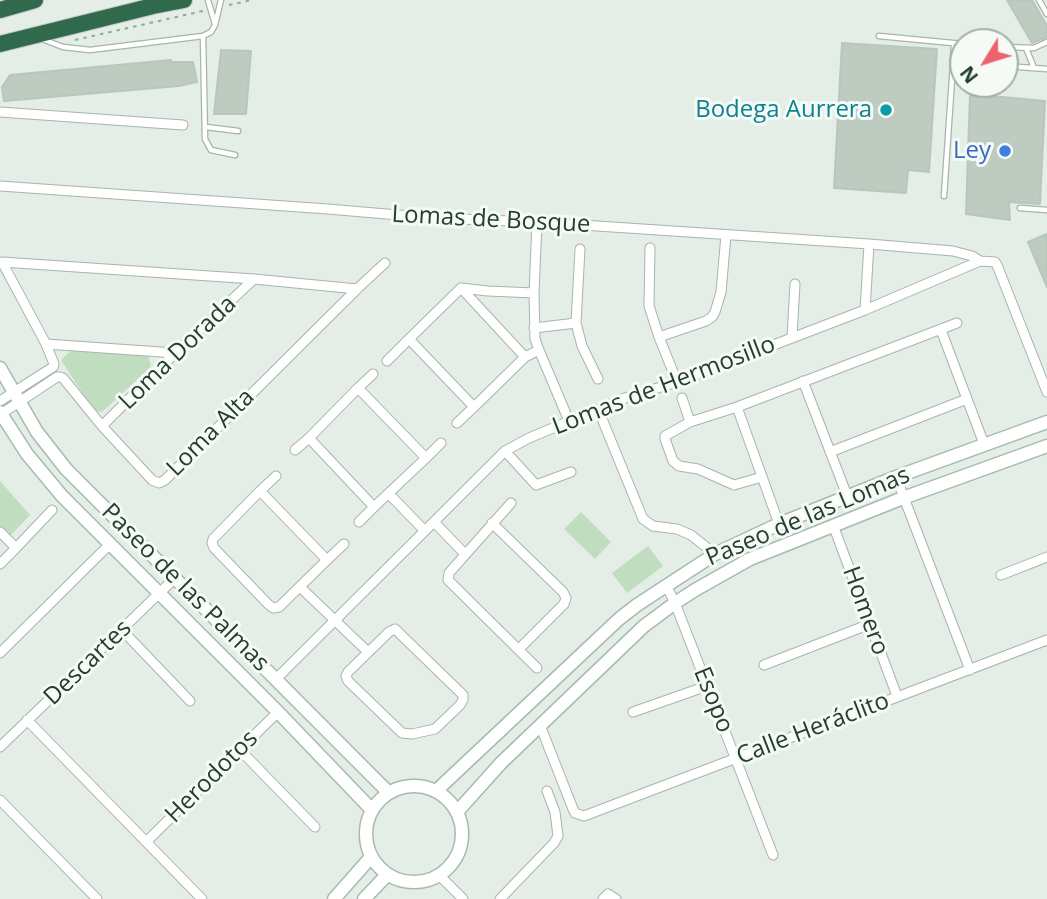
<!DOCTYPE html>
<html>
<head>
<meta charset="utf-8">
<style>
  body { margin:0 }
  #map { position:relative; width:1047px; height:899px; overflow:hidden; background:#e4ede6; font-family:"Open Sans",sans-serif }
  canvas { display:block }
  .north { position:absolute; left:949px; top:28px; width:70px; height:70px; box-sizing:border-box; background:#f5faf6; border:2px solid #a1afa6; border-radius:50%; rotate:232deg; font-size:19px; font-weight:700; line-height:28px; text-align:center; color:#243e2f }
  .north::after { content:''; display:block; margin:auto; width:24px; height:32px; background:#ec646e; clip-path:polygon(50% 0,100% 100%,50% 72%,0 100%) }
</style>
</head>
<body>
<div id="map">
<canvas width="1047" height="899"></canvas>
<div class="north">N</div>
</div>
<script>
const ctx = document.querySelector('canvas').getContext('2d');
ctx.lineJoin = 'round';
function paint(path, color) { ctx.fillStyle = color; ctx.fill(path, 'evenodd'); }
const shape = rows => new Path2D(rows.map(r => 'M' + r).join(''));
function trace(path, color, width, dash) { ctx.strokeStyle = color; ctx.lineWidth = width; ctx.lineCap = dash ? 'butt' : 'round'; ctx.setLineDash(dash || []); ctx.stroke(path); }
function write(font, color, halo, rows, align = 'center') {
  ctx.font = font + ' "Open Sans",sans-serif'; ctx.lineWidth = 6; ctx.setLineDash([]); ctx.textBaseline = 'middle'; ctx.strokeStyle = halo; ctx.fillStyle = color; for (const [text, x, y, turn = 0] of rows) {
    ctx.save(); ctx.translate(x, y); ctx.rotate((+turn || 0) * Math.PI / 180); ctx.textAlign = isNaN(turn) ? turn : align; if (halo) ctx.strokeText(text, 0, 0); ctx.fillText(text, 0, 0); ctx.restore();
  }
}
paint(shape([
  [71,351,148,355,151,367,102,412,94,411,61,360],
  [0,481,30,515,9,537,0,526],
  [581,512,611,542,595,559,564,529],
  [648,546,663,566,627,593,612,573]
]), '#c0ddbf');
const building = shape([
  [1007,0,1032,0,1047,26,1047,37,1032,43,1007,0],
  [842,43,937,49,929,172,908,170,906,193,834,188,842,43],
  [221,50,251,51,246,114,214,114,221,50],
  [171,60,171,62,193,62,197,82,179,86,4,101,2,87,10,75,171,60],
  [970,94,1045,101,1040,204,1009,202,1010,220,966,214,970,94],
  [1047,234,1047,287,1028,242,1047,234]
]);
paint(building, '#bdcbc1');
trace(building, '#b7c7bb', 2);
const lane = shape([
  [208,0,215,24],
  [221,0,215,25,211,32,203,36,205,139,211,150,235,155],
  [1039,0,1047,14],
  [879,36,963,44],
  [42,39,63,47,90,50,203,36],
  [1005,47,1034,48,1047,42],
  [1026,48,1034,68],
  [953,64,954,44],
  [1005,66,1047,69],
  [206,127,238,131],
  [944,196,953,64,963,64],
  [1020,208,1047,210]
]);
const street = shape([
  [0,112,183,125],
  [0,186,328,209,433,218,537,222,869,244,953,251,972,256,980,261],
  [537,222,534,293,535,339,539,350,569,421],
  [650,248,649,306,659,337,677,382],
  [580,249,576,323,582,346,598,379],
  [461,288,488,291,534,293],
  [357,289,385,263],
  [865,310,869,244],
  [534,328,576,323],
  [941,330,984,444],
  [659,337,706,321,712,317,715,312,721,292,726,235],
  [792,337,795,284],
  [46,344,175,353],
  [525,357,461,288,409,339,474,407,525,357,539,350],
  [387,361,409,339],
  [803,381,848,498],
  [358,388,426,458,374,507,309,438,358,388],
  [358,388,373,374],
  [682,398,690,422],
  [0,401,53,367,54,364,46,344,2,262,254,279,357,289,165,480,159,483,152,480,102,426,63,378,60,377,57,377,1,414],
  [737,407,779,524],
  [598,409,643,519,653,526,677,529,691,535,715,554],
  [457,423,474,407],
  [102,426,175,353,254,279],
  [295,450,309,438],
  [505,451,536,485,571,472],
  [830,452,967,399],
  [426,458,441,443],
  [762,477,734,485,698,469,679,466,673,461,665,439,665,436,690,422,737,407,957,323],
  [896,477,970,670],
  [260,491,327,560,279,607,273,608,268,604,214,548,212,543,213,539,260,491],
  [260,491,276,476],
  [389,494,425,531],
  [511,503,449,573,448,580,537,668],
  [359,522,374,507],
  [434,522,465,554],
  [492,523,563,592,566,598,564,604,519,649],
  [833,525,897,696],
  [0,532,16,548,0,564],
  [16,548,52,510],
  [327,560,344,544],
  [1001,575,1047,557],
  [666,585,675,603,773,855],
  [300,587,368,652],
  [395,629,463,695,463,700,460,705,435,729,412,734,402,733,348,681,346,676,348,672,389,632,395,629],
  [122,630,190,701],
  [0,653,109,545],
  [764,665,870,624],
  [276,679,505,451,529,438,625,398,677,382,865,310,980,261,995,262,997,265,1047,392],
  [633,712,707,686],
  [27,720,202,899],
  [540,725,573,809,575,813,584,816,1047,640],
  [0,747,175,578],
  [239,749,315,827],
  [0,800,97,899],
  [146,842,278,712],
  [440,876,463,899],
  [500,899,554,843,558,836,555,812,547,791],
  [603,899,608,894,616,899]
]);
const secondary = shape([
  [0,368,37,432,66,469,388,792],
  [0,412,27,454,62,496,278,712,372,810],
  '366 834a48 48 0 1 1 96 0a48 48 0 1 1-96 0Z',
  [436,791,619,619,637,605,715,554,779,524,896,477,1047,422],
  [457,812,501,763,620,649,644,626,675,603,695,590,750,559,903,498,1047,446],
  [334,899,371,857],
  [364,899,387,875]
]);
const highway = shape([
  [0,10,35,0],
  [0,44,153,6,184,0]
]);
trace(lane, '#a7b5ab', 7);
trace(street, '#a7b5ab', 11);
trace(secondary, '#a6bbae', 15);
trace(highway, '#c2c9c5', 18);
trace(shape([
  [229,5,252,0],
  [75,40,203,11]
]), '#86af95', 2, [3.5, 5]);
trace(lane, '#fff', 4.5);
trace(street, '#fff', 9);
trace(secondary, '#fff', 12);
trace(highway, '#31694c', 16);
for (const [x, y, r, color] of [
  [886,110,7,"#0f9aa8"],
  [1005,151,7,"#3f7fe0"]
]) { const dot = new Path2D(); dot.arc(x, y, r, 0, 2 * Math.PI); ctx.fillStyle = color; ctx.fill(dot); trace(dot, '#f5faf6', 2.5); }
write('24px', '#0d838f', '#f5faf6', [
  ["Bodega Aurrera",872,110]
], 'right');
write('24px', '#366cbe', '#f5faf6', [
  ["Ley",991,151]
], 'right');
write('24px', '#243e2f', '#f5faf6', [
  ["Lomas de Bosque",491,220,3],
  ["Loma Dorada",178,353,-44],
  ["Lomas de Hermosillo",664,386,-21],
  ["Loma Alta",211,433,-45],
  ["Paseo de las Lomas",808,517,-23],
  ["Paseo de las Palmas",185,588,45],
  ["Homero",865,611,70],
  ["Descartes",88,663,-44],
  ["Esopo",713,700,68],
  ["Calle Heráclito",813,729,-21],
  ["Herodotos",212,777,-45]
]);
</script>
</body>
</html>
